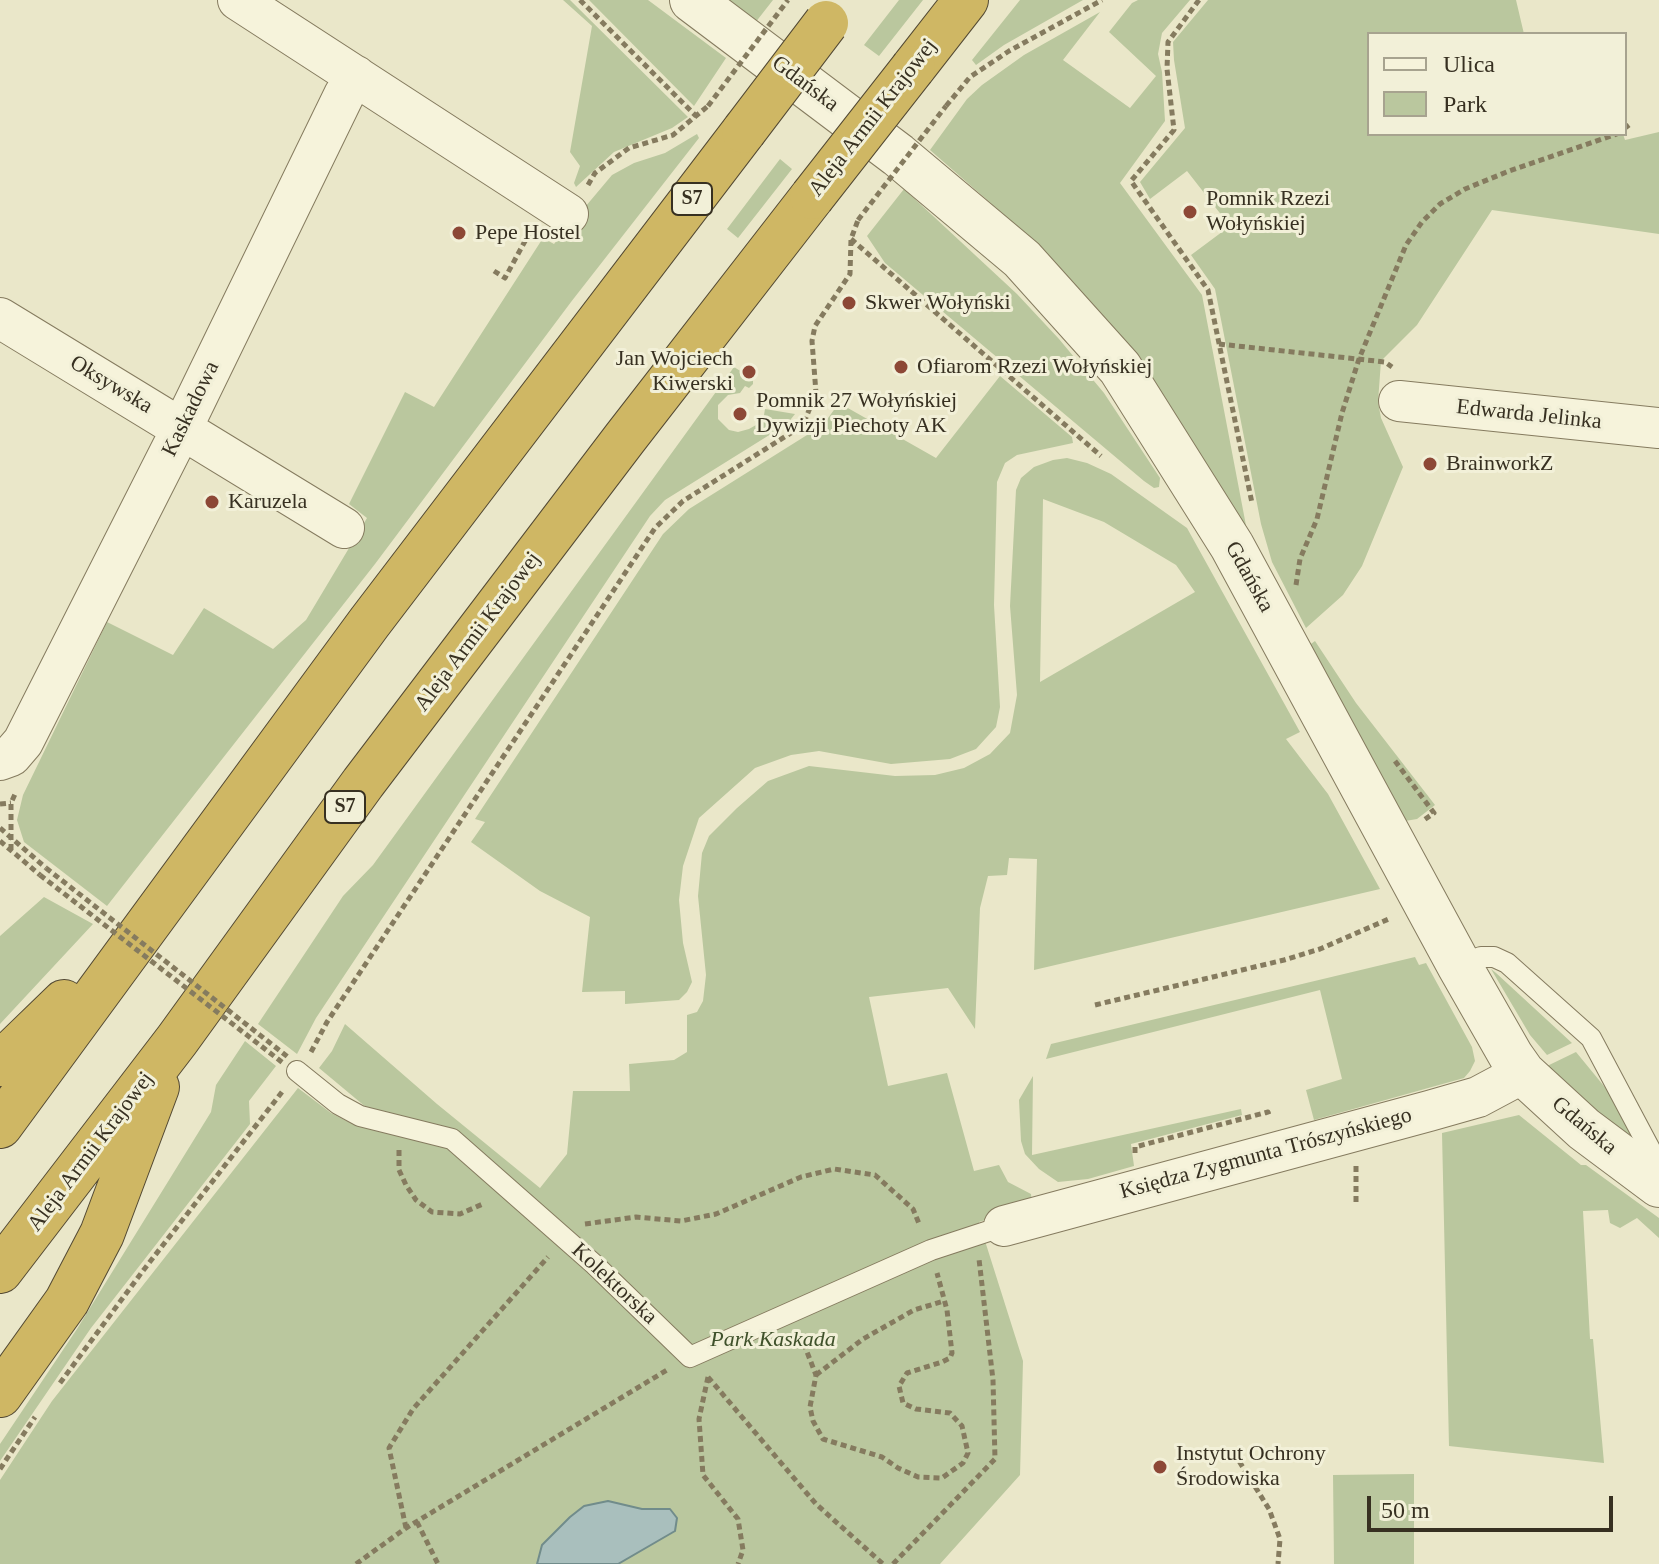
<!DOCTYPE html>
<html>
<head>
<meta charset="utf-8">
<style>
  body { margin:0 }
  #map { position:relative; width:1659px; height:1564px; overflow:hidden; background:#eae7c9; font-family:"Times New Roman",serif }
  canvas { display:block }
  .legend { position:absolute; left:1367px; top:32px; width:260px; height:104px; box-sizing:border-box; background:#f2f0d8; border:2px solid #a7a38f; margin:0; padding:10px 14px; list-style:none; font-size:24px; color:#373021 }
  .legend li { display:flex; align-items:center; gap:16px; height:40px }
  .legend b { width:40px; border:2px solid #a7a38f }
  .scale { position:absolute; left:1367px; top:1496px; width:246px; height:36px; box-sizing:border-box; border:4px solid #373021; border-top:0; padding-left:10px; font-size:24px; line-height:28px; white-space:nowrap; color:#373021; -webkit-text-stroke:6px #f2f0d8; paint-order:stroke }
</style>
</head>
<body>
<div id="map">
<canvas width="1659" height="1564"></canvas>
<ul class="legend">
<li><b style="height:10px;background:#f6f3db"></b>Ulica</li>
<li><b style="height:22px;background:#bac79e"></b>Park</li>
</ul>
<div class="scale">50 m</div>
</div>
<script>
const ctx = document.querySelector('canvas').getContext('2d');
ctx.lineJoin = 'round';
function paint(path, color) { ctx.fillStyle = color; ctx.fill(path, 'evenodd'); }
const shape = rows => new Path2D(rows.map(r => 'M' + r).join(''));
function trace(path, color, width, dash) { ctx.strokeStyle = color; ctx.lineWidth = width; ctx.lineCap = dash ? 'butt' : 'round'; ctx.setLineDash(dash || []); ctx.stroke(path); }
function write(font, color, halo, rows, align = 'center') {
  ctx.font = font + ' "Times New Roman",serif'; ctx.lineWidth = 6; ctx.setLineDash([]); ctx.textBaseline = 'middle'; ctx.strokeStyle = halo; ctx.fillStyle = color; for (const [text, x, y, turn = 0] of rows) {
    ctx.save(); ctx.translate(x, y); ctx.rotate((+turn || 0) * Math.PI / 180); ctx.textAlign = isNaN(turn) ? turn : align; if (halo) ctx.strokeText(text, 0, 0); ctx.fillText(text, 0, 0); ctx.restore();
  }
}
paint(shape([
  [563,0,570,0,688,117,672,128,614,152,576,187,574,183,580,166,570,152,592,26],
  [589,0,648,0,726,58,694,106],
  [725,0,773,0,755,23],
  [899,0,923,0,879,56,864,45],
  [1020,0,1083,0,1004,45,976,65,972,60],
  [1138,0,1190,0,1162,33,1158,54,1162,72,1165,121,1120,183,1202,295,1248,536,1165,397,1112,327,1034,241,930,150,967,99,982,85,1024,55,1100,12,1063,60,1130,108,1156,76,1109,32,1132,3],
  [1208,0,1516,0,1524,34,1369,34,1369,134,1623,134,1625,140,1659,132,1659,234,1492,210,1417,325,1381,361,1378,402,1381,418,1403,467,1362,566,1343,595,1306,628,1272,562,1261,524,1215,289,1191,255,1230,226,1187,171,1150,199,1140,182,1185,128,1174,60,1173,42],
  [697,134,699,138,571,302,375,564,107,906,24,842,17,820,23,795,107,622,173,655,204,608,273,649,306,620,367,518,349,504,405,392,434,407,543,238,554,244,612,175,634,163,665,153],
  [780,159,792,169,738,238,727,229],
  [904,189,1017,294,1059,339,1104,393,1160,478,1159,487,1154,488,1144,481,885,263,867,236],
  [734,367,753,379,753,384,749,388,745,386,740,393,728,395,718,405,718,419,729,430,738,432,749,429,763,421,765,409,795,414,787,424,665,500,650,516,316,1018,297,1054,258,1024,343,896,373,865],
  [1000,376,1072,437,1073,443,1017,455,1005,463,997,482,994,605,1000,707,996,727,976,749,950,759,891,764,819,751,791,755,755,768,699,818,683,866,679,900,683,943,692,982,687,992,679,1000,625,1004,625,991,582,992,590,917,540,891,471,842,485,822,475,819,663,534,689,509,823,425,839,403,936,458],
  [1067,458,1087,463,1111,474,1187,528,1300,732,1286,739,1328,794,1380,889,1034,970,1037,859,1009,858,1007,875,988,876,980,908,975,1029,948,988,869,997,888,1086,947,1073,974,1171,999,1165,1008,1182,1031,1194,1032,1205,979,1222,1023,1361,1020,1475,940,1564,0,1564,0,1480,52,1401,298,1088,331,1113,354,1125,367,1108,319,1068,332,1051,345,1024,437,1104,540,1188,567,1154,573,1091,630,1091,629,1064,674,1060,687,1052,687,1015,697,1012,703,1001,706,975,698,896,702,853,709,836,737,808,768,781,809,766,895,776,935,775,964,768,990,754,1010,733,1017,695,1010,606,1016,490,1021,478,1034,467,1053,460],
  [1043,499,1104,522,1176,565,1195,592,1040,682],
  [1315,641,1356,703,1435,805,1417,819,1405,821,1308,646],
  [44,897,93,924,0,1024,0,936],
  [1415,957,1419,965,1426,963,1472,1047,1475,1061,1470,1071,1464,1078,1314,1120,1306,1090,1342,1079,1320,990,1046,1059,1051,1044],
  [1491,969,1496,973,1572,1043,1547,1055,1530,1035],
  [245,1041,276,1066,249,1101,250,1124,91,1328,0,1461,0,1444,77,1329,211,1112,216,1085],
  [1576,1052,1608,1091,1645,1148,1609,1126,1545,1067],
  [1033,1076,1032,1155,1241,1109,1242,1115,1131,1144,1134,1166,1088,1179,1058,1182,1039,1169,1025,1154,1021,1141,1019,1100],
  [1519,1115,1581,1165,1586,1165,1659,1218,1659,1238,1637,1218,1620,1228,1610,1223,1608,1210,1583,1211,1590,1339,1593,1339,1604,1463,1449,1446,1442,1133],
  [1414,1474,1414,1564,1334,1564,1333,1475]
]), '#bac79e');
const water = shape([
  [608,1501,642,1509,670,1509,677,1518,675,1531,618,1564,537,1564,542,1545,570,1517,584,1506,608,1501]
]);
paint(water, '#a9bfbd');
trace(water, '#718c8b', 2);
const service = shape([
  [1459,965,1481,957,1494,957,1507,963,1591,1038,1659,1166],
  [297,1071,338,1104,360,1116,452,1139,595,1265,690,1357,931,1250,1004,1226]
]);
const minor = shape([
  [238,0,568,214],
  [0,318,344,528],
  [1399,401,1659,428],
  [0,760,11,756,23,742,182,428,344,95,356,76],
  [1004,1226,1429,1111,1478,1097,1523,1073]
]);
const tertiary = shape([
  [692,0,898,155,1022,259,1120,368,1232,546,1459,965,1511,1056,1523,1073,1584,1129,1659,1185]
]);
const motorway = shape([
  [913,68,966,0],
  [0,1064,64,1002],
  [0,1126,369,623,744,131],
  [0,1271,177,1040,363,783,625,438,812,197],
  [0,1395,67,1301,102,1234,157,1087]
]);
trace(service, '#857b5f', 22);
trace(minor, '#857b5f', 42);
trace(tertiary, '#857b5f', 46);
trace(motorway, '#534933', 46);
trace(shape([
  [580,0,696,116],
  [1199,0,1168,42,1167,69,1174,130,1131,181,1208,290,1252,503],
  [946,106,970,77,1009,51,1102,0],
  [1625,128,1629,125],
  [588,185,595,173,629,148,673,135,708,106],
  [851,239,1101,456],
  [494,271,505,278,531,230],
  [1219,344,1385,362,1392,367],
  [1296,585,1300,559,1317,519,1342,413,1359,359,1406,245,1422,222,1440,204,1465,189,1509,171,1617,134],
  [1395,761,1434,813,1424,820],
  [0,804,11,803],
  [0,828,46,868],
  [0,841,40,875],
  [11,850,11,803,16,792],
  [1095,1005,1284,960,1320,949,1391,918],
  [311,1052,327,1022,655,528,683,501,794,431,805,420,816,393,812,341,815,326,850,274,851,239,858,220],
  [399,1150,399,1170,406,1185,416,1200,432,1212,460,1214,485,1203],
  [1135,1153,1135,1147,1268,1112,1270,1118],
  [1356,1166,1356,1205],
  [585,1224,636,1217,681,1221,716,1214,801,1177,834,1169,875,1175,913,1209,920,1226],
  [800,1334,816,1375,810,1407,813,1421,823,1439,882,1457,898,1468,918,1477,942,1478,963,1463,968,1453,962,1426,950,1413,916,1409,903,1403,899,1386,907,1373,942,1362,950,1358,952,1353,947,1310,937,1273],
  [816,1375,863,1339,914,1310,944,1301],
  [708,1377,816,1504,883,1564],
  [708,1377,699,1419,703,1475,738,1519,743,1550,738,1564],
  [60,1383,142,1272,282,1092],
  [1234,1453,1269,1509,1280,1539,1278,1564],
  [0,1469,35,1417],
  [417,1522,438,1564],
  [406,1528,389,1448,413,1409,548,1257],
  [356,1564,406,1528,667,1370],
  [893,1564,995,1459,993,1380,979,1259]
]), '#857b5f', 5, [6, 4]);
trace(service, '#f6f3db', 20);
trace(minor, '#f6f3db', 40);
trace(tertiary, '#f6f3db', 44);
trace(motorway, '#cfb764', 44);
const motorwayBridge = shape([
  [744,131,826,23],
  [812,197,913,68]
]);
trace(motorwayBridge, '#534933', 46, []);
trace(shape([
  [708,106,788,0],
  [858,220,946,106],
  [46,868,288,1057],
  [40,875,283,1063]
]), '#857b5f', 5, [6, 4]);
trace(motorwayBridge, '#cfb764', 44);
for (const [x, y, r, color] of [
  [1190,212,8,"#8d4836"],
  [459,233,8,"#8d4836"],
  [849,303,8,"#8d4836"],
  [901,367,8,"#8d4836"],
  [749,372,8,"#8d4836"],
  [740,414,8,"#8d4836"],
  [1430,464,8,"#8d4836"],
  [212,502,8,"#8d4836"],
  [1160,1467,8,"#8d4836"]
]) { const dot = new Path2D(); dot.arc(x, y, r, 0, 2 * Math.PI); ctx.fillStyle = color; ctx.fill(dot); trace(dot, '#f2f0d8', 3); }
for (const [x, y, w] of [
  [692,199,40],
  [345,807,40]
]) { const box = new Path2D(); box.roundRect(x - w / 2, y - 16, w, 32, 6); ctx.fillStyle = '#f2f0d8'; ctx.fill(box); trace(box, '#373021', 2); }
write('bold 20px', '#373021', null, [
  ["S7",692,199],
  ["S7",345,807]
]);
write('22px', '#373021', '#f2f0d8', [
  ["Gdańska",805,84,37],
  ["Aleja Armii Krajowej",873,118,-52],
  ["Oksywska",111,385,31],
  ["Kaskadowa",191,409,-64],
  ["Edwarda Jelinka",1529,415,6],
  ["Gdańska",1249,577,61],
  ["Aleja Armii Krajowej",478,632,-53],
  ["Gdańska",1584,1126,40],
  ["Aleja Armii Krajowej",91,1152,-53],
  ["Księdza Zygmunta Trószyńskiego",1266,1154,-15],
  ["Kolektorska",614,1284,43]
]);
write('22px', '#373021', '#f2f0d8', [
  ["Pomnik Rzezi",1206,199],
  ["Wołyńskiej",1206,224],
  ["Pepe Hostel",475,233],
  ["Skwer Wołyński",865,303],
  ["Jan Wojciech",733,359,"right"],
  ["Kiwerski",733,384,"right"],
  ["Ofiarom Rzezi Wołyńskiej",917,367],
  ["Pomnik 27 Wołyńskiej",756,401],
  ["Dywizji Piechoty AK",756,426],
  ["BrainworkZ",1446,464],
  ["Karuzela",228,502],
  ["Instytut Ochrony",1176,1454],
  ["Środowiska",1176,1479]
], 'left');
write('italic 22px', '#3f512a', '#f2f0d8', [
  ["Park Kaskada",773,1340]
]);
</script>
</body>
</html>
